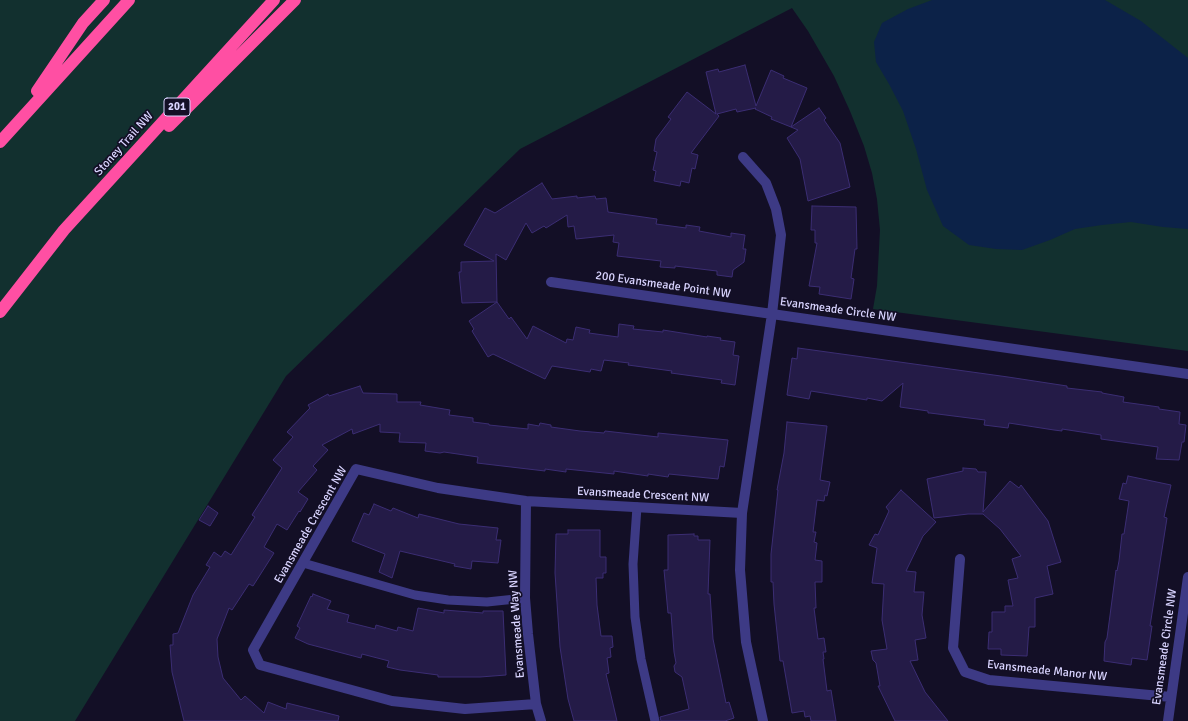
<!DOCTYPE html>
<html>
<head>
<meta charset="utf-8">
<style>
  body { margin:0 }
  canvas { display:block; background:#130f26 }
</style>
</head>
<body>
<canvas width="1188" height="721"></canvas>
<script>
const ctx = document.querySelector('canvas').getContext('2d');
ctx.lineJoin = 'round';
function paint(path, color) { ctx.fillStyle = color; ctx.fill(path, 'evenodd'); }
const shape = rows => new Path2D(rows.map(r => 'M' + r).join(''));
function trace(path, color, width, dash) { ctx.strokeStyle = color; ctx.lineWidth = width; ctx.lineCap = dash ? 'butt' : 'round'; ctx.setLineDash(dash || []); ctx.stroke(path); }
function write(font, color, halo, rows, align = 'center') {
  ctx.font = font + ' Signika,sans-serif'; ctx.lineWidth = 3.5; ctx.setLineDash([]); ctx.textBaseline = 'middle'; ctx.strokeStyle = halo; ctx.fillStyle = color; for (const [text, x, y, turn = 0] of rows) {
    ctx.save(); ctx.translate(x, y); ctx.rotate((+turn || 0) * Math.PI / 180); ctx.textAlign = isNaN(turn) ? turn : align; if (halo) ctx.strokeText(text, 0, 0); ctx.fillText(text, 0, 0); ctx.restore();
  }
}
paint(shape([
  [0,0,1188,0,1188,351,873,309,877,286,880,230,877,199,872,173,864,146,850,111,834,76,808,31,792,8,520,149,286,376,75,721,0,721]
]), '#12302f');
paint(shape([
  [932,0,1105,0,1141,21,1188,58,1188,229,1163,227,1131,222,1102,225,1075,229,1050,240,1022,250,996,249,969,245,943,226,927,190,916,149,903,111,889,84,876,62,874,42,882,23,908,9]
]), '#0c2248');
const building = shape([
  [745,65,756,106,771,70,784,76,783,78,807,88,791,127,771,119,772,117,755,109,756,108,737,112,736,109,717,114,719,116,691,153,698,155,695,169,692,168,689,183,681,181,680,186,654,181,656,171,653,170,657,152,654,151,656,139,671,119,668,117,687,92,716,114,706,72,718,69,719,72,745,65],
  [819,108,826,118,824,120,840,143,850,187,808,201,800,159,787,138,798,130,791,127,819,108],
  [542,183,552,199,577,196,577,198,595,196,596,199,606,198,608,212,657,219,656,224,686,228,686,225,700,227,699,231,731,237,731,233,745,235,743,249,746,249,744,262,733,270,732,277,717,275,717,271,675,266,675,268,660,267,661,261,617,256,619,243,613,242,614,235,576,239,574,226,568,227,567,215,546,228,544,226,532,233,526,223,506,260,496,254,497,302,509,319,511,317,527,339,533,326,566,343,567,339,573,340,576,327,590,330,589,333,618,337,619,324,634,326,633,329,663,332,663,330,707,337,707,336,721,338,720,340,735,342,733,355,739,356,735,385,721,383,722,380,671,373,672,371,628,365,629,363,604,360,601,371,591,369,590,372,552,366,545,379,493,354,488,357,472,331,474,329,469,321,497,302,462,303,459,272,461,272,461,262,494,261,464,245,485,208,495,213,542,183],
  [812,206,856,207,857,249,855,249,851,278,854,279,851,299,819,294,820,287,809,286,817,243,815,243,815,230,811,230,812,206],
  [798,348,1008,377,1067,386,1067,388,1102,392,1102,393,1124,397,1123,402,1159,407,1159,409,1180,412,1179,424,1186,425,1184,442,1182,442,1179,460,1156,459,1158,447,1101,439,1101,435,1062,429,1062,431,1054,430,1009,423,1008,428,984,425,985,420,930,413,928,413,928,411,900,407,903,383,882,401,867,398,867,400,811,391,809,399,787,395,792,358,797,359,798,348],
  [360,386,363,393,397,394,397,402,421,402,420,405,450,410,449,415,473,418,473,422,489,424,489,425,528,429,528,424,539,426,540,423,551,425,551,427,580,431,604,433,605,431,658,437,658,433,728,440,725,461,724,467,720,466,718,479,669,474,668,477,648,474,648,476,614,471,614,474,566,469,566,472,545,469,545,471,477,463,478,457,444,452,440,453,425,451,426,443,399,442,400,433,380,432,380,424,353,434,352,429,322,445,328,450,313,466,317,470,298,492,308,499,300,512,299,511,287,530,277,524,264,547,274,553,253,586,249,584,232,610,229,608,217,639,218,657,223,678,241,700,245,696,264,713,268,702,286,709,287,703,339,716,338,721,184,721,172,672,170,645,173,645,173,634,178,633,193,595,210,567,206,565,214,552,221,557,225,551,231,555,255,517,252,515,282,468,273,460,293,437,287,432,310,408,308,405,328,394,329,396,360,386],
  [787,422,827,426,820,480,830,482,827,496,825,495,824,501,817,500,813,532,816,532,814,542,817,543,815,560,822,561,822,582,815,582,816,608,814,608,818,639,824,638,826,652,823,652,824,659,823,659,827,691,831,690,836,721,811,721,810,716,805,717,804,711,792,713,783,661,780,661,774,604,773,582,771,582,771,554,778,490,777,490,784,453,787,422],
  [963,468,976,469,978,472,986,472,983,512,1010,481,1019,488,1021,485,1048,521,1061,562,1047,566,1053,594,1035,598,1035,627,1029,627,1027,656,1001,655,1001,649,988,649,989,632,992,632,992,612,1005,612,1005,606,1013,606,1008,580,1018,578,1012,559,1021,556,1000,529,983,514,968,514,934,518,927,479,963,471,963,468],
  [1128,476,1171,485,1164,517,1167,518,1150,626,1152,626,1147,660,1132,658,1131,665,1104,661,1105,642,1107,638,1116,570,1117,571,1119,561,1122,534,1124,534,1129,501,1119,499,1123,483,1126,484,1128,476],
  [901,490,936,522,923,536,906,571,916,572,914,592,924,592,922,615,926,638,915,640,918,660,910,661,925,692,948,721,895,721,878,686,880,686,876,663,873,660,871,651,887,649,882,620,884,584,872,583,877,548,869,545,875,534,878,535,889,511,886,507,901,490],
  [374,504,391,511,393,508,418,518,419,514,459,524,498,528,496,540,501,540,498,563,472,561,471,569,454,566,455,564,400,551,392,578,379,572,385,554,352,541,364,513,369,515,374,504],
  [208,506,218,513,210,526,199,520,208,506],
  [568,530,600,530,600,557,606,557,606,573,603,573,603,578,596,578,597,605,601,636,612,636,613,647,610,648,611,657,607,658,609,673,606,674,617,721,574,721,568,699,560,647,555,573,556,534,568,534,568,530],
  [694,534,694,536,698,536,698,540,710,540,708,594,710,594,713,639,726,703,729,702,734,718,725,721,661,721,660,717,689,709,682,677,675,672,674,666,676,663,674,652,671,613,668,613,664,570,668,570,668,535,694,534],
  [313,594,331,601,327,609,349,615,347,622,375,629,376,625,397,631,398,627,413,631,418,608,444,613,444,610,483,613,483,611,503,611,506,675,480,677,438,677,438,675,400,670,387,667,389,661,362,654,361,658,308,644,295,638,300,628,297,626,311,596,312,597,313,594]
]);
paint(building, '#241b47');
trace(building, '#3b2d73', 1);
trace(shape([
  [637,507,633,564,635,617,641,659,655,721],
  [303,563,415,595,448,600,487,602,525,598]
]), '#3d3a85', 9);
trace(shape([
  [551,282,772,314,781,235,776,209,766,183,743,157],
  [526,501,525,598,528,634,536,704,541,721],
  [960,559,953,648,965,672,989,680,1171,697],
  [536,704,465,709,392,701,260,665,253,650,356,469,438,488,526,501,742,513],
  [763,721,746,642,740,570,742,513,772,314,1188,374],
  [1168,721,1188,577]
]), '#3d3a85', 10);
trace(shape([
  [37,91,83,23,104,0],
  [169,126,295,0],
  [0,142,129,0],
  [0,312,64,230,274,0]
]), '#ff4fa3', 12);
for (const [x, y, w] of [
  [177,107,26]
]) { const box = new Path2D(); box.roundRect(x - w / 2, y - 9, w, 18, 3); ctx.fillStyle = '#130f26'; ctx.fill(box); trace(box, '#d9d4ff', 1); }
write('bold 11px', '#d9d4ff', null, [
  ["201",177,107]
]);
write('12px', '#d9d4ff', '#130f26', [
  ["Stoney Trail NW",124,144,-48],
  ["200 Evansmeade Point NW",663,285,8],
  ["Evansmeade Circle NW",838,310,8],
  ["Evansmeade Crescent NW",643,495,3],
  ["Evansmeade Crescent NW",311,525,-60],
  ["Evansmeade Way NW",517,624,-94],
  ["Evansmeade Circle NW",1165,647,-82],
  ["Evansmeade Manor NW",1047,671,6]
]);
</script>
</body>
</html>
